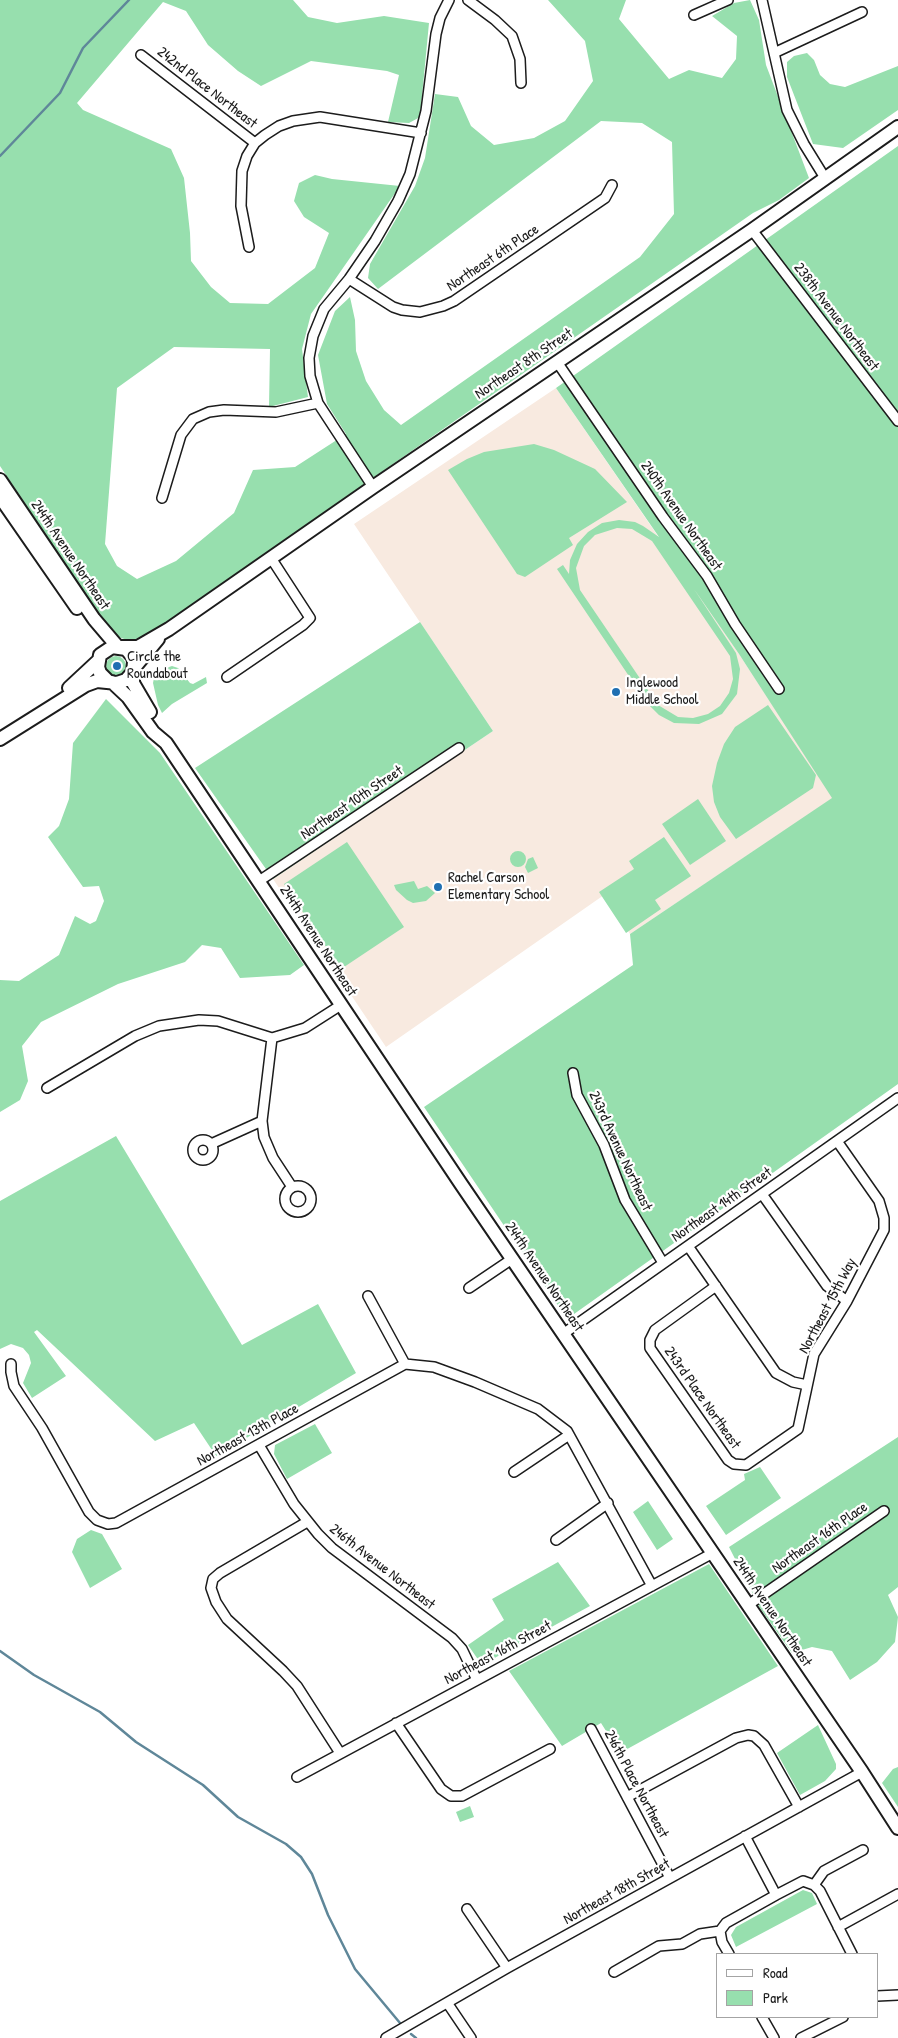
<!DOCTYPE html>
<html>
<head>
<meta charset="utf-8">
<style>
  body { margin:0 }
  #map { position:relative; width:898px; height:2038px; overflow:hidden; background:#fff; font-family:"Patrick Hand",sans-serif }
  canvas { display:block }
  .legend { position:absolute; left:716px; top:1953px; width:162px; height:65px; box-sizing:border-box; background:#fff; border:1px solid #a4a4a4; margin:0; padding:6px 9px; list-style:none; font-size:15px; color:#1c1c1c }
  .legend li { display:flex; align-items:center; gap:10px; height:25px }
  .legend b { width:25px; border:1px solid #a4a4a4 }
</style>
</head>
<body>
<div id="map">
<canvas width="898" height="2038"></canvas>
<ul class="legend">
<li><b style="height:6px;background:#fff"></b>Road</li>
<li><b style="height:14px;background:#97dfae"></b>Park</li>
</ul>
</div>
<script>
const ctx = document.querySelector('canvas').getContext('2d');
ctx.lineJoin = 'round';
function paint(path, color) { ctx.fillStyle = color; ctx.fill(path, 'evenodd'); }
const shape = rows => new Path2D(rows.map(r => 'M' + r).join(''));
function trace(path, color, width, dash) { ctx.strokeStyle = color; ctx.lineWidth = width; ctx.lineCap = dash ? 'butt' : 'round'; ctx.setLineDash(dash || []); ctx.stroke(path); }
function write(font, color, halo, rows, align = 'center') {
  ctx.font = font + ' "Patrick Hand",sans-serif'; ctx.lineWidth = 4.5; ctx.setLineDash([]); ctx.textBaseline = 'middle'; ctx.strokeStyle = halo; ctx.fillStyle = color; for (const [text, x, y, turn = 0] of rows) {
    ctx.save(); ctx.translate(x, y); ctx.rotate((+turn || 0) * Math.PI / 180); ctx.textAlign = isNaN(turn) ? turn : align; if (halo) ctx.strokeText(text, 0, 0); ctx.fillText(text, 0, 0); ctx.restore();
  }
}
paint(shape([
  [556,388,739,654,833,798,630,934,604,895,386,1047,273,879,493,731,354,524]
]), '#f8eae0');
paint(shape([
  [0,0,293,0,308,17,337,23,384,16,429,23,420,117,409,123,388,122,399,75,387,71,311,61,261,86,238,71,208,45,186,11,163,2,77,103,83,110,171,149,184,178,190,233,191,261,211,287,230,303,268,304,315,268,329,233,304,217,294,201,299,183,315,175,332,179,400,186,311,314,302,349,308,397,269,407,270,349,174,347,117,388,105,544,117,566,137,579,176,561,234,513,253,470,295,467,346,434,327,404,318,355,335,311,350,297,355,320,356,351,366,381,384,410,401,425,640,257,674,214,672,142,642,123,601,121,378,289,368,278,370,264,415,186,425,158,435,94,458,97,471,126,494,145,534,138,565,121,593,81,585,41,548,0,626,0,619,19,669,79,689,70,722,78,736,59,737,36,712,16,734,3,750,0,759,20,766,65,809,178,779,200,753,213,152,632,131,641,118,637,104,621,0,466],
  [807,53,814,60,820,75,830,84,845,87,898,66,898,110,843,148,813,144,787,77,787,62,794,56],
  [898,146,898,1084,567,1319,424,1107,633,965,630,934,832,798,739,654,694,589,736,653,740,669,737,694,722,714,699,724,674,723,659,715,647,703,557,569,563,565,569,574,570,560,577,544,588,532,602,523,619,520,635,522,643,526,659,537,556,388],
  [617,528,632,529,652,541,730,656,733,679,729,693,720,706,708,714,693,718,678,717,658,705,580,590,576,568,584,546,595,535],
  [534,444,554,450,595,469,627,502,569,538,573,545,525,577,517,574,448,470,467,459,484,452],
  [420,622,493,731,273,879,195,768],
  '106 666a10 10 0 1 1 20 0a10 10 0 1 1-20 0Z',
  [172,666,178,668,190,683,193,684,206,677,207,683,172,704,162,713,158,705,153,683,154,678,160,670],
  [106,699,160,753,304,965,290,975,240,978,221,948,202,945,185,962,118,984,41,1022,22,1046,28,1081,20,1100,0,1112,0,980,19,981,59,955,75,916,90,924,96,921,104,901,99,886,83,887,48,837,59,826,69,799,73,743],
  [768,705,816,775,813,788,736,839,720,817,714,802,712,786,717,763,724,744,735,727],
  [698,799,726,841,690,865,662,824],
  [664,837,691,876,655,900,661,909,626,933,599,892,634,869,629,861],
  [347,842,404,927,341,969,284,884],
  '510 859a8 8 0 1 1 16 0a8 8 0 1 1-16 0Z',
  [533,857,538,868,528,873,525,867,528,859],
  [414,881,418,889,427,886,435,893,426,901,413,903,407,900,396,890,394,885],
  [116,1136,242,1345,318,1304,356,1373,216,1456,194,1423,155,1441,37,1330,34,1332,66,1376,32,1398,23,1383,31,1363,29,1355,23,1348,11,1344,0,1349,0,1201],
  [315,1424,332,1453,287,1479,274,1454,275,1445],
  [898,1437,898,1587,888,1595,898,1617,895,1642,877,1662,850,1680,832,1651,812,1647,792,1653,760,1608,729,1547],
  [760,1467,781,1498,726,1535,706,1506,745,1480,744,1474],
  [648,1501,673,1539,657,1550,633,1512],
  [91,1530,102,1534,122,1569,90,1588,72,1552,77,1539],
  [558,1562,590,1606,489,1661,481,1661,477,1658,468,1645,504,1620,492,1599],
  [709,1564,778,1666,620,1753,601,1723,562,1746,509,1671],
  [818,1725,836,1764,836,1769,825,1781,800,1795,777,1753],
  [898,1767,898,1807,882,1783,893,1769],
  [470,1806,474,1817,460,1822,456,1812],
  [803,1890,812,1893,817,1904,736,1947,731,1935,736,1927]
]), '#97dfae');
trace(shape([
  [0,156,60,93,83,48,129,0],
  [0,1651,34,1675,100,1712,136,1742,203,1785,238,1817,286,1844,301,1857,312,1874,328,1915,355,1969,400,2023],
  [411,2034,416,2038]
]), '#5f8799', 2.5);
const street = shape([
  [468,0,495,20,512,36,520,59,521,83],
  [762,0,787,110,804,144,825,178],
  [694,15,728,0],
  [774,53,862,12],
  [141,55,255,143],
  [752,230,898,421],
  [249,247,241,206,242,171,247,156,255,143,265,135,279,126,293,121,320,117,421,133],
  [349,279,393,307,402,310,420,312,443,306,454,301,605,198,612,185],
  [557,362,663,517,707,576,735,624,779,689],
  [373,487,318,403,310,376,309,358,313,336,324,309,349,279,375,241,398,201,410,174,426,111,436,34,440,18,449,0],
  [162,498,181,435,193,419,209,412,224,410,276,412,318,403],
  [227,677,303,625,310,618,271,558],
  [259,881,459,748],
  [272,1038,262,1121,264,1137,273,1158,292,1187],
  [573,1073,577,1095,604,1145,625,1200,663,1263],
  [47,1088,135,1036,159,1026,199,1020,218,1021,272,1038,305,1028,341,1005],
  '193 1150a10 10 0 1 1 20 0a10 10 0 1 1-20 0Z',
  [211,1144,262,1121],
  '285 1199a13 13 0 1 1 26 0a13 13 0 1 1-26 0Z',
  [762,1194,827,1286,847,1301],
  [688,1246,776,1373,793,1382,807,1385],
  [716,1286,655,1330,650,1340,650,1348,728,1460,734,1464,746,1465,798,1429,814,1354,847,1301,884,1230,884,1218,879,1201,837,1141],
  [469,1288,512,1259],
  [368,1296,405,1364],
  [563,1334,898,1098],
  [11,1364,11,1372,14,1386,42,1428,89,1512,97,1520,108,1524,116,1523,405,1364,434,1367,475,1382,538,1409,567,1431,652,1586],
  [259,1445,294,1504,318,1534,332,1548,452,1638,462,1649,477,1680],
  [514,1472,569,1435],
  [307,1522,220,1573,213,1579,211,1588,216,1602,227,1619,283,1671,297,1686,340,1753],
  [556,1540,608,1503],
  [748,1605,884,1511],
  [396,1723,441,1789,451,1796,462,1796,550,1749],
  [591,1729,670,1878],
  [297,1777,713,1553],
  [627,1797,736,1738,748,1735,754,1736,764,1745,799,1807],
  [745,1836,776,1895],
  [814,1885,820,1891,852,1954],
  [467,1909,507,1968],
  [838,1927,898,1894],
  [720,1931,722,1942,729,1954],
  [614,1972,659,1946,682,1944,700,1934,720,1931,726,1923,776,1895,803,1881,814,1885,824,1871,863,1850],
  [877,1996,898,1995],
  [448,2004,471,2038],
  [762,2017,774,2038],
  [386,2038,507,1968,862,1772],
  [801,2038,843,2017]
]);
const secondary = shape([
  [0,480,94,619,117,646],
  [0,497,77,608],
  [121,647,138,647,169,629,373,487,752,230,898,127],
  [134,668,158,639],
  [133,672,133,683,150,712],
  [112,682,128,697,153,732,166,743,461,1184,862,1772,898,1828],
  [69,688,98,661],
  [0,739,86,685,97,681,117,683,126,680,133,672,134,662,133,657,126,649,112,647,100,655,98,667,100,673,108,681]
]);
trace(street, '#1c1c1c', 12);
trace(secondary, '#1c1c1c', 16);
trace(street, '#fff', 9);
trace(secondary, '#fff', 12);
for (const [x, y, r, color] of [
  [117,666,5,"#1f6fb2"],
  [616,692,5,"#1f6fb2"],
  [438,887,5,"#1f6fb2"]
]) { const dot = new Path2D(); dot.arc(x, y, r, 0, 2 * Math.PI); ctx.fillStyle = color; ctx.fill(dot); trace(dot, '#fff', 2); }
write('15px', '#1c1c1c', '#fff', [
  ["242nd Place Northeast",207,88,38],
  ["Northeast 6th Place",493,258,-34],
  ["238th Avenue Northeast",836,317,53],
  ["Northeast 8th Street",524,364,-34],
  ["240th Avenue Northeast",681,516,55],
  ["244th Avenue Northeast",70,555,56],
  ["Northeast 10th Street",352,803,-34],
  ["244th Avenue Northeast",318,941,57],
  ["243rd Avenue Northeast",620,1151,65],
  ["Northeast 14th Street",722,1205,-35],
  ["244th Avenue Northeast",544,1277,56],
  ["Northeast 15th Way",828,1306,-62],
  ["243rd Place Northeast",702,1398,55],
  ["Northeast 13th Place",248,1435,-29],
  ["Northeast 16th Place",820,1538,-35],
  ["246th Avenue Northeast",382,1567,38],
  ["244th Avenue Northeast",772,1612,56],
  ["Northeast 16th Street",498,1653,-28],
  ["246th Place Northeast",636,1784,62],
  ["Northeast 18th Street",617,1892,-29]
]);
write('15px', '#1c1c1c', '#fff', [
  ["Circle the",127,657],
  ["Roundabout",127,674],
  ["Inglewood",626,683],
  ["Middle School",626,700],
  ["Rachel Carson",448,878],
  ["Elementary School",448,895]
], 'left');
</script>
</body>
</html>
